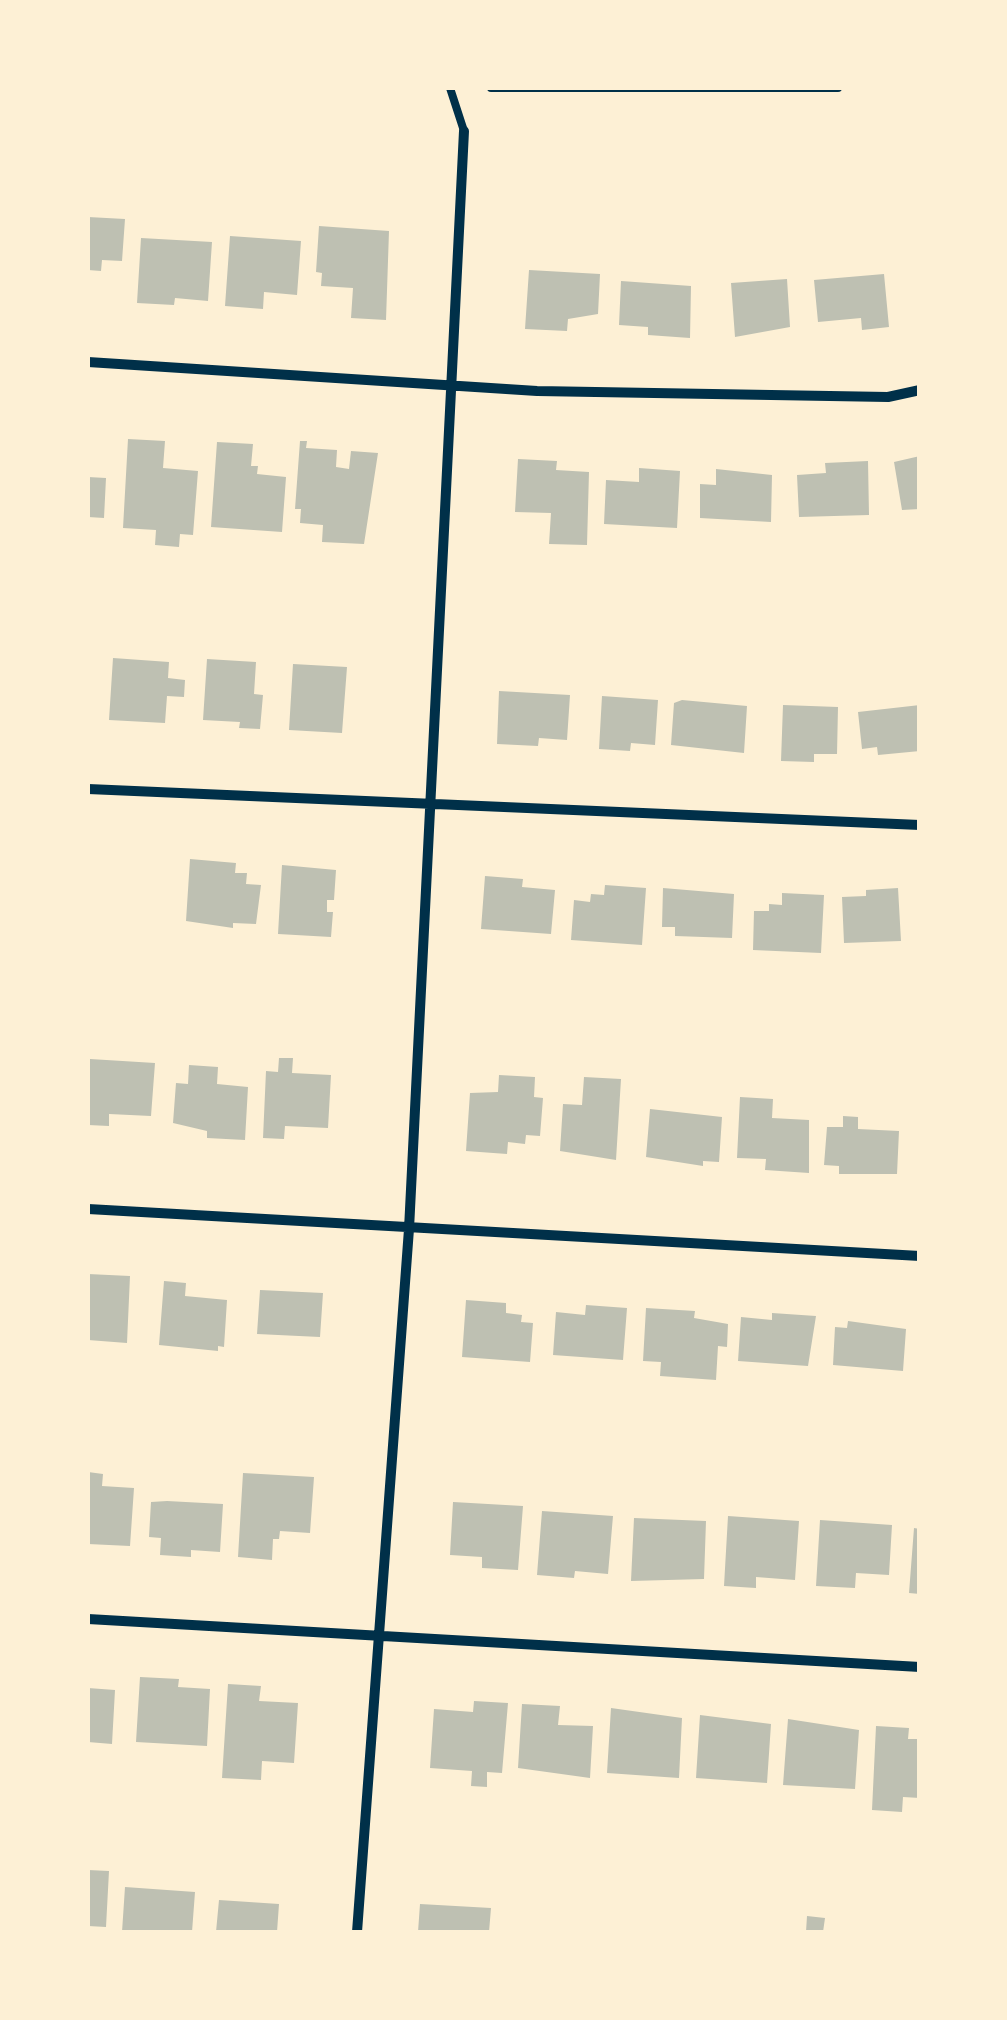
<!DOCTYPE html>
<html>
<head>
<meta charset="utf-8">
<style>
  body { margin:0 }
  #map { position:relative; width:1007px; height:2020px; overflow:hidden; background:#fdf0d5; font-family:"Titillium Web",sans-serif }
  canvas { display:block }
  .frame { position:absolute; inset:0; border:90px solid #fdf0d5; pointer-events:none }
</style>
</head>
<body>
<div id="map">
<canvas width="1007" height="2020"></canvas>
<div class="frame"></div>
</div>
<script>
const ctx = document.querySelector('canvas').getContext('2d');
ctx.lineJoin = 'round';
function paint(path, color) { ctx.fillStyle = color; ctx.fill(path, 'evenodd'); }
const shape = rows => new Path2D(rows.map(r => 'M' + r).join(''));
function trace(path, color, width, dash) { ctx.strokeStyle = color; ctx.lineWidth = width; ctx.lineCap = dash ? 'butt' : 'round'; ctx.setLineDash(dash || []); ctx.stroke(path); }
paint(shape([
  [88,217,125,219,122,261,102,260,101,271,88,270],
  [319,226,389,231,386,320,351,318,353,288,321,286,322,273,316,272],
  [230,236,301,241,297,295,264,292,263,309,225,306],
  [141,238,212,242,208,301,175,298,174,305,137,303],
  [529,270,600,274,598,314,568,319,567,331,525,329],
  [884,274,889,327,862,330,861,318,818,322,814,280],
  [787,279,790,327,735,337,731,283],
  [621,281,691,286,690,338,648,335,648,327,619,325],
  [128,439,165,441,163,468,198,471,193,535,180,534,179,547,155,545,156,530,123,528],
  [300,441,307,441,306,448,337,450,336,467,349,469,351,451,378,453,364,544,322,542,323,525,300,523,301,509,295,509],
  [217,442,253,444,251,466,258,466,257,474,286,477,282,532,211,527],
  [920,456,920,509,902,510,894,462],
  [518,459,557,461,556,470,589,472,587,545,549,544,551,513,515,512],
  [868,461,869,515,799,517,797,475,826,473,825,463],
  [639,468,680,471,677,528,604,524,606,480,639,482],
  [716,469,772,475,771,522,700,518,700,484,716,485],
  [88,477,106,478,104,518,88,517],
  [113,658,169,662,168,678,185,680,184,697,167,696,165,723,109,720],
  [207,659,256,662,254,694,263,695,260,729,239,728,240,722,203,720],
  [293,664,347,667,342,733,289,730],
  [499,691,570,695,567,740,539,738,538,746,497,744],
  [602,696,658,700,655,745,631,743,630,751,599,749],
  [682,700,747,706,744,753,671,745,674,703],
  [783,705,838,707,837,754,814,754,814,762,781,761],
  [920,705,920,751,878,755,877,747,862,749,858,712],
  [190,859,236,863,235,873,247,873,246,884,261,885,256,924,233,923,233,928,186,921],
  [282,865,336,870,334,900,327,900,327,912,333,912,331,937,278,934],
  [485,876,523,879,522,887,555,890,551,934,481,929],
  [605,885,646,888,642,945,571,940,574,900,590,902,591,894,604,895],
  [663,888,734,894,732,938,675,936,675,927,662,927],
  [898,888,901,941,844,943,842,897,866,896,866,890],
  [782,893,824,895,821,953,753,950,754,911,769,911,769,904,782,905],
  [279,1058,293,1058,292,1073,331,1075,328,1128,285,1126,284,1139,263,1138,266,1071,278,1072],
  [90,1059,155,1063,151,1116,109,1114,109,1126,88,1125],
  [189,1065,218,1067,217,1084,248,1087,245,1140,207,1138,207,1131,173,1123,176,1083,188,1084],
  [499,1075,535,1077,534,1097,543,1098,540,1136,526,1135,525,1144,508,1142,507,1154,466,1151,470,1093,498,1092],
  [584,1077,621,1079,616,1160,560,1151,563,1104,582,1105],
  [740,1097,773,1099,772,1118,809,1120,809,1173,765,1170,766,1159,737,1158],
  [650,1109,722,1117,719,1162,703,1161,703,1166,646,1157],
  [843,1116,858,1117,858,1129,899,1131,897,1174,839,1174,839,1166,824,1165,827,1127,843,1127],
  [88,1274,130,1276,127,1343,88,1340],
  [164,1281,186,1283,185,1296,227,1300,224,1347,218,1346,218,1351,159,1345],
  [260,1290,323,1293,320,1337,257,1334],
  [466,1300,506,1303,506,1313,522,1315,521,1322,533,1323,530,1362,462,1357],
  [586,1305,627,1308,623,1360,553,1355,556,1312,585,1315],
  [646,1308,695,1311,694,1318,728,1324,727,1347,718,1346,716,1380,660,1376,661,1362,643,1361],
  [772,1313,816,1316,808,1366,738,1361,741,1317,772,1320],
  [848,1321,906,1329,903,1371,833,1365,835,1327,847,1328],
  [88,1472,103,1474,102,1486,134,1488,130,1546,88,1544],
  [243,1473,314,1477,310,1533,280,1531,279,1539,273,1539,272,1560,238,1557],
  [167,1501,223,1504,220,1552,191,1550,191,1557,160,1555,161,1538,149,1537,151,1502],
  [453,1502,523,1506,518,1570,482,1568,482,1557,450,1555],
  [542,1511,613,1516,608,1574,575,1571,574,1578,537,1575],
  [728,1516,799,1521,795,1580,756,1577,756,1588,724,1586],
  [634,1518,706,1521,704,1579,631,1581],
  [820,1520,892,1525,889,1575,856,1573,855,1588,816,1586],
  [914,1528,920,1529,920,1594,909,1593],
  [140,1677,179,1679,178,1687,210,1689,207,1746,136,1742],
  [228,1684,261,1686,259,1701,298,1703,294,1763,262,1761,261,1780,222,1778],
  [88,1688,115,1690,112,1744,88,1742],
  [474,1701,508,1703,502,1773,487,1772,487,1787,471,1786,472,1771,430,1768,434,1709,473,1712],
  [522,1704,560,1706,558,1725,593,1726,590,1778,518,1768],
  [611,1708,682,1718,679,1778,607,1773],
  [700,1715,771,1724,767,1783,696,1778],
  [788,1719,859,1730,855,1789,783,1785],
  [876,1726,909,1728,908,1739,920,1739,920,1798,903,1797,902,1812,872,1810],
  [88,1870,109,1871,106,1927,88,1926],
  [125,1887,195,1892,192,1932,122,1932],
  [219,1900,279,1904,277,1932,216,1932],
  [420,1904,491,1908,489,1932,418,1932],
  [807,1916,825,1918,823,1932,806,1932]
]), '#bec0b2');
trace(shape([
  [450,88,464,131],
  [491,88,838,88]
]), '#003049', 8);
trace(shape([
  [88,362,537,391,888,397,920,390],
  [88,789,920,825],
  [88,1209,920,1256],
  [88,1619,920,1667],
  [357,1932,409,1229,464,131]
]), '#003049', 10);
</script>
</body>
</html>
